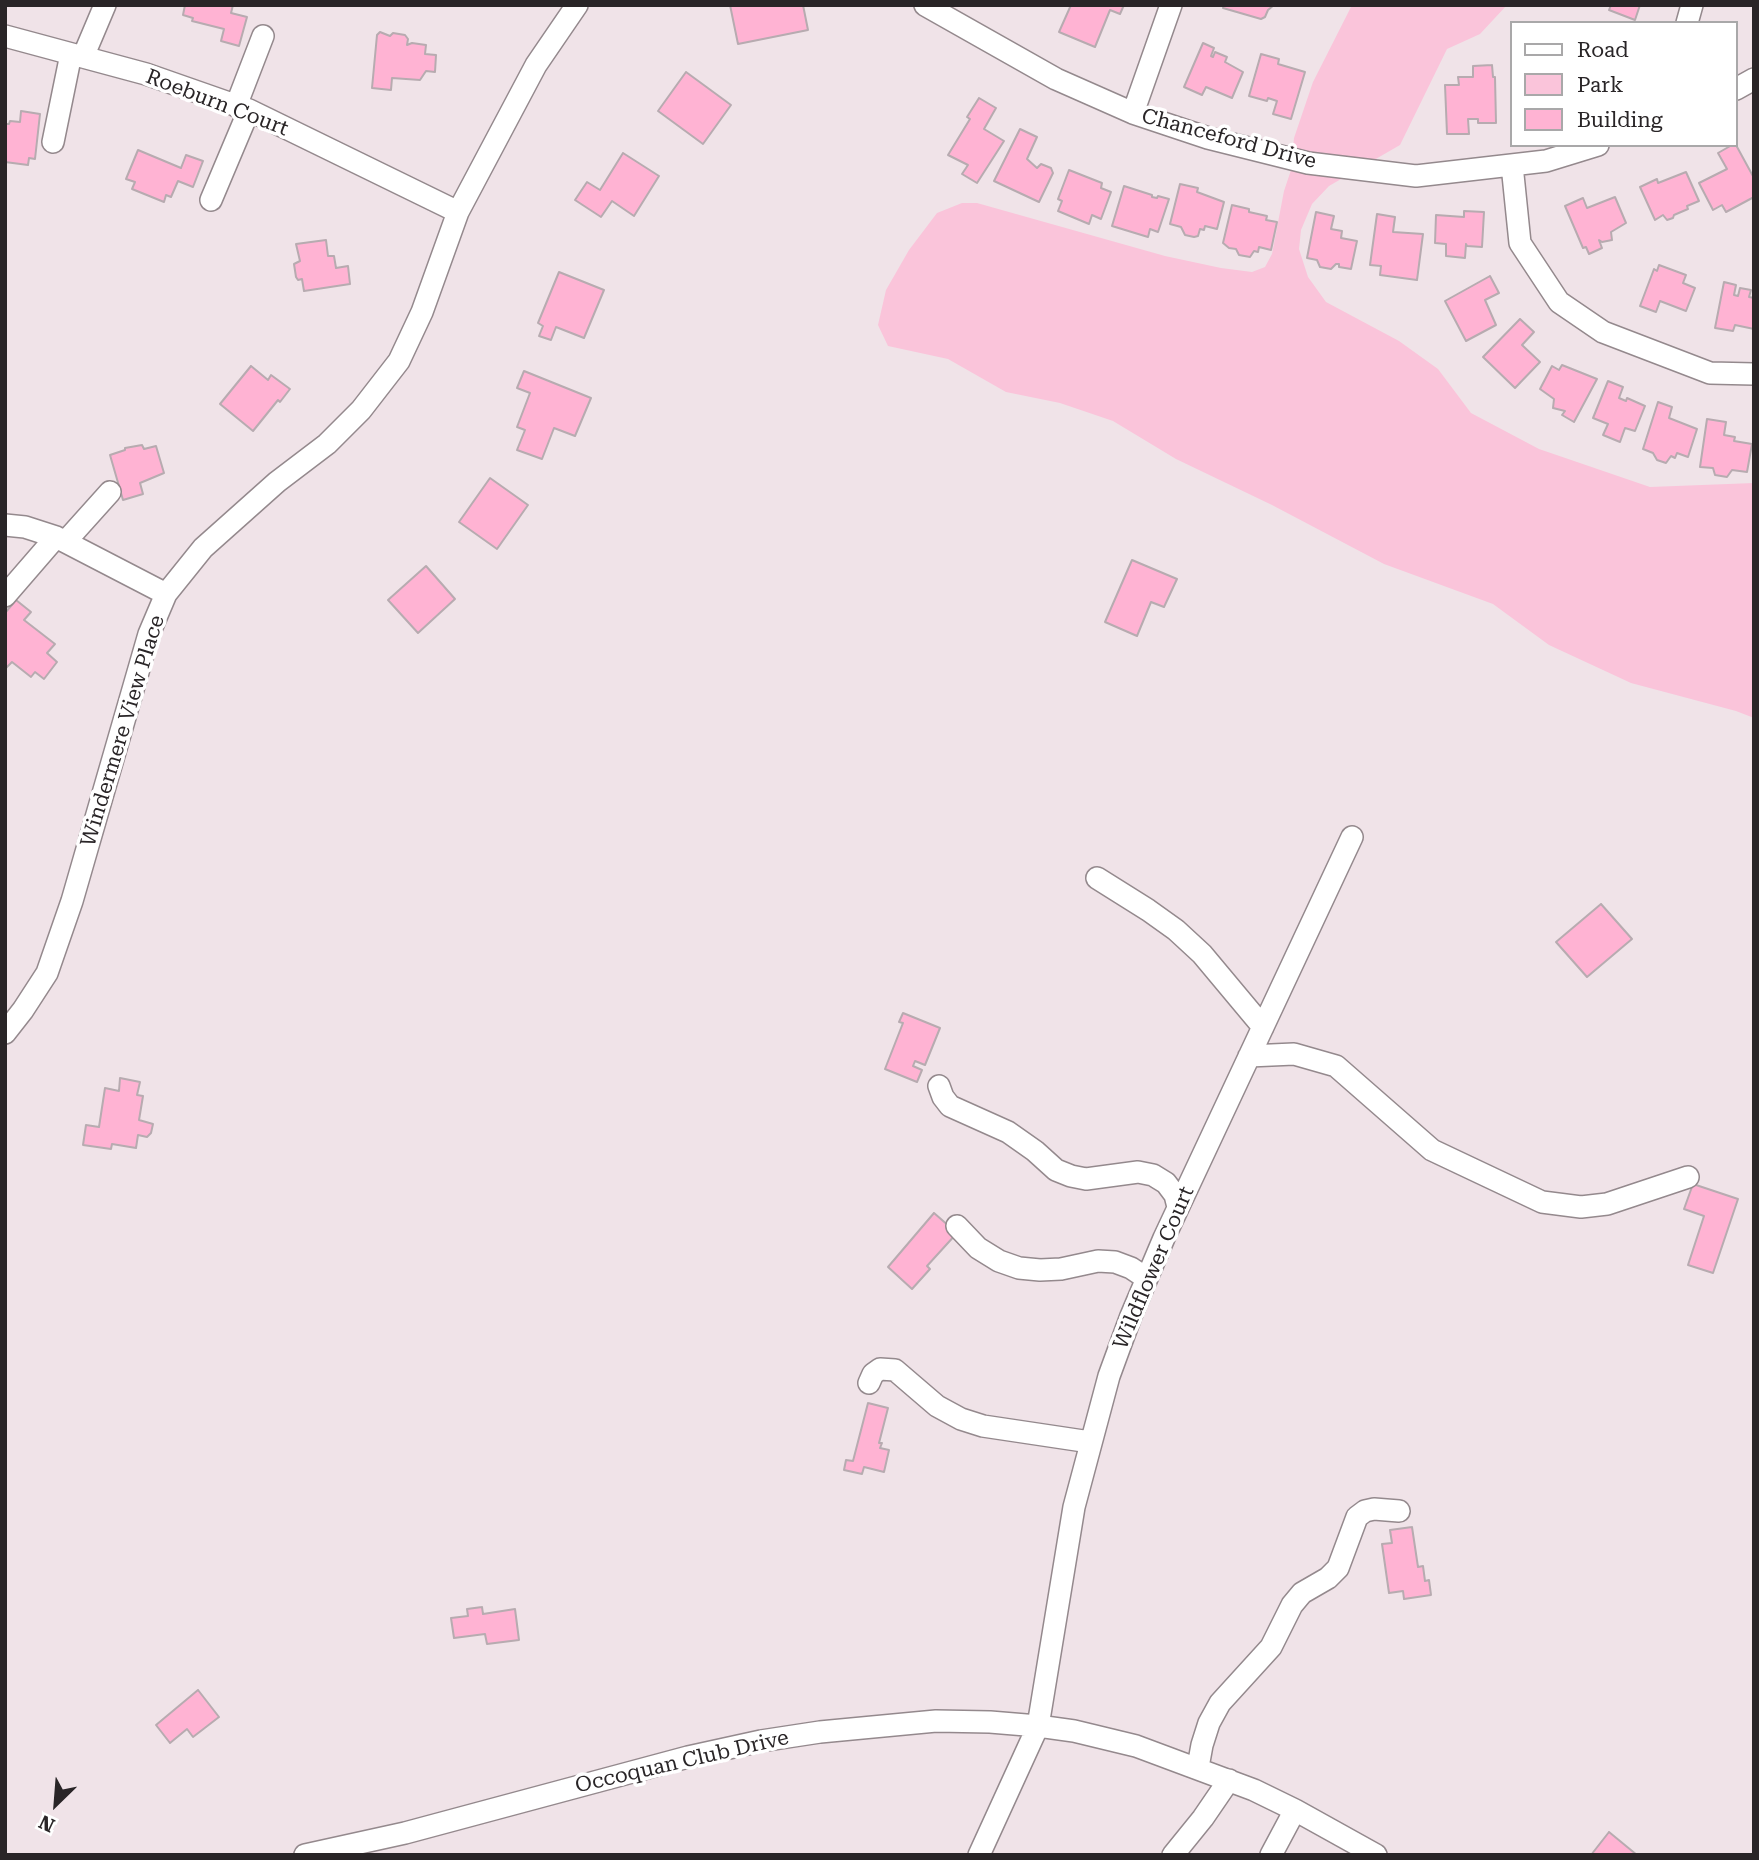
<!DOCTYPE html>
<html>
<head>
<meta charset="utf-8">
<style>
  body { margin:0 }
  #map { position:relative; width:1759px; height:1860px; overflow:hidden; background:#f0e3e8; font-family:"Roboto Serif",serif }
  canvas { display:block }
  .frame { position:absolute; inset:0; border:7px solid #292527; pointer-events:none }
  .legend { position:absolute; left:1510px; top:21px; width:228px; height:126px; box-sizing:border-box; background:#fff; border:2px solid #a9a8a9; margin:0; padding:9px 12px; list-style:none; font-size:21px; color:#292527 }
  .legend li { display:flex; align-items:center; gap:14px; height:35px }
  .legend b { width:35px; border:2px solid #a9a8a9 }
  .north { position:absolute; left:21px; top:1769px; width:70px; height:70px; -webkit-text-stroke:5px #fff; paint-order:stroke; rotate:205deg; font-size:19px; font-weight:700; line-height:28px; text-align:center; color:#292527 }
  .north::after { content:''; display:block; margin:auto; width:24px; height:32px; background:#292527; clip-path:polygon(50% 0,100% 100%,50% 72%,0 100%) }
</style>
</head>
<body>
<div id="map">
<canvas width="1759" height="1860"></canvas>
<div class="frame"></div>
<ul class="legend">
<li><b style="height:9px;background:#fff"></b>Road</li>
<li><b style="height:19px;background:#fac4da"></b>Park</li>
<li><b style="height:19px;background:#ffb3d3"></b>Building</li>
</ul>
<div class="north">N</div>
</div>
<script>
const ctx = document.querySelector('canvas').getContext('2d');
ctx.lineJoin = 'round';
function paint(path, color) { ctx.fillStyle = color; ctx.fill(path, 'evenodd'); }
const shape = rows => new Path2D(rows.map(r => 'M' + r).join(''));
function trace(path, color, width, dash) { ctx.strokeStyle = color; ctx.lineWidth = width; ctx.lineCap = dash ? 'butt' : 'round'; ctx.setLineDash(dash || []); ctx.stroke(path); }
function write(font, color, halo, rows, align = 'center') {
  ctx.font = font + ' "Roboto Serif",serif'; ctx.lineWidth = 7; ctx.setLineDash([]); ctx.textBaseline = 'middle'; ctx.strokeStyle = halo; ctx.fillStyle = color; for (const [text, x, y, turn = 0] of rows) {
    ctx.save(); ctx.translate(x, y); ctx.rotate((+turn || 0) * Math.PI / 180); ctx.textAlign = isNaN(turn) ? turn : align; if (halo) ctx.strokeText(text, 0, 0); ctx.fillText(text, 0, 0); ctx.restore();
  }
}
paint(shape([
  [1352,5,1507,5,1480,34,1447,49,1400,145,1329,186,1312,204,1301,230,1299,249,1308,277,1326,302,1399,341,1438,369,1471,413,1539,449,1650,487,1754,483,1754,718,1736,711,1631,683,1549,645,1493,604,1384,564,1272,505,1176,459,1113,421,1060,403,1006,392,948,359,888,346,878,325,886,290,909,250,937,213,962,203,977,203,1165,256,1221,268,1252,272,1265,267,1272,254,1284,191,1291,170,1294,138,1313,82]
]), '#fac4da');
const building = shape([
  [185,5,233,5,231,13,247,17,239,46,221,41,224,29,192,21,193,18,183,15,185,5],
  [730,5,803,5,808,30,738,44,730,5],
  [1071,5,1124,5,1120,14,1110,10,1095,47,1059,32,1071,5],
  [1224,5,1274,5,1268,10,1265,17,1261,19,1223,8,1224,5],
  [1611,5,1640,5,1635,20,1609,10,1611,5],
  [380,32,390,36,393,33,405,35,408,39,407,45,412,43,426,45,425,54,436,55,435,72,426,71,420,80,392,78,391,90,372,88,377,35,380,32],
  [1203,43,1214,48,1211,56,1213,57,1215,52,1227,57,1225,62,1243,72,1232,98,1206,87,1202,95,1184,87,1203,43],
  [1261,54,1279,59,1278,64,1305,72,1291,119,1273,114,1277,101,1268,98,1267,101,1249,96,1261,54],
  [1492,65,1493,77,1495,77,1496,123,1478,123,1478,119,1468,119,1469,134,1447,134,1445,85,1459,85,1458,77,1473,77,1473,66,1492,65],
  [686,72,731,105,703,144,658,111,686,72],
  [979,98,996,108,984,129,1004,141,977,183,962,174,968,165,948,155,970,119,967,117,979,98],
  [21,111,40,114,35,159,29,158,28,165,5,162,5,124,9,124,10,121,20,122,21,111],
  [1020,129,1037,137,1027,159,1037,168,1041,164,1051,168,1053,173,1039,202,994,181,1020,129],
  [1732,145,1736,145,1754,178,1754,197,1726,212,1722,205,1713,210,1699,183,1727,169,1718,153,1732,145],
  [138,150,181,168,186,155,203,161,193,187,178,181,171,197,166,195,164,202,132,189,135,182,126,179,138,150],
  [623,153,659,176,634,216,612,201,601,217,575,200,587,182,600,190,623,153],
  [1069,170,1102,183,1101,188,1111,192,1101,219,1092,215,1089,224,1058,211,1062,201,1058,199,1069,170],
  [1686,172,1699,201,1687,206,1688,209,1674,215,1673,218,1667,220,1663,215,1655,220,1640,187,1657,179,1658,183,1686,172],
  [1180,184,1198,188,1197,192,1224,202,1217,229,1205,226,1204,230,1200,229,1198,236,1194,237,1185,235,1181,227,1170,224,1180,184],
  [1124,186,1152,195,1152,197,1157,198,1158,196,1169,199,1158,232,1150,229,1148,237,1112,226,1124,186],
  [1615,197,1626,223,1611,232,1612,240,1602,242,1599,240,1602,248,1589,254,1586,247,1583,248,1565,206,1583,198,1587,208,1615,197],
  [1232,205,1249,209,1249,212,1267,216,1266,220,1277,222,1271,250,1259,247,1258,252,1254,251,1250,257,1239,255,1236,249,1229,248,1223,243,1232,205],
  [1464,211,1484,212,1482,247,1467,246,1466,244,1465,258,1446,256,1446,244,1435,243,1436,215,1464,217,1464,211],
  [1316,212,1334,216,1331,229,1342,231,1341,238,1357,241,1351,269,1339,267,1339,264,1336,264,1331,269,1320,267,1317,260,1307,258,1316,212],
  [1377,214,1395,217,1393,232,1423,234,1417,280,1380,275,1381,266,1370,265,1377,214],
  [326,240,328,256,334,256,336,268,348,266,350,284,304,291,302,279,298,280,296,277,294,264,300,261,296,244,326,240],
  [1659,265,1686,275,1683,283,1695,288,1686,311,1660,301,1656,312,1640,306,1654,269,1657,271,1659,265],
  [559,272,604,290,584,338,556,327,551,340,539,336,543,326,538,323,559,272],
  [1490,276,1499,293,1485,300,1496,325,1466,341,1445,301,1490,276],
  [1724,282,1736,285,1734,295,1738,296,1740,288,1751,290,1749,297,1754,298,1754,329,1735,325,1733,331,1715,328,1724,282],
  [1520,319,1534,332,1522,345,1540,362,1515,388,1483,357,1520,319],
  [1562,365,1597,379,1574,422,1562,415,1565,411,1553,408,1554,399,1540,389,1552,366,1559,370,1562,365],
  [251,366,268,380,271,375,290,389,280,402,278,400,253,431,220,404,251,366],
  [524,371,591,398,575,436,554,428,542,459,517,450,525,430,517,427,530,393,517,388,524,371],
  [1608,381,1623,387,1619,398,1626,401,1627,398,1645,406,1635,431,1625,428,1620,442,1603,435,1608,424,1593,418,1608,381],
  [1658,402,1672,407,1669,418,1697,429,1688,457,1677,453,1675,458,1671,456,1666,463,1657,460,1653,453,1643,449,1658,402],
  [1707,419,1726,422,1724,435,1735,437,1734,441,1752,444,1747,472,1732,470,1727,477,1715,475,1713,468,1700,467,1707,419],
  [142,445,144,449,156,446,164,473,140,483,143,494,123,500,110,455,125,450,125,448,142,445],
  [490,478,528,505,497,549,459,522,490,478],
  [1132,560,1177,579,1164,607,1151,602,1137,636,1105,622,1132,560],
  [426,566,455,599,418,633,388,600,426,566],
  [16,600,31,612,24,620,55,644,47,653,57,662,44,679,35,672,31,677,12,662,5,669,5,613,16,600],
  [1601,904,1632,939,1587,977,1556,942,1601,904],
  [903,1013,940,1028,925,1065,915,1061,913,1066,922,1070,917,1082,885,1069,903,1023,899,1022,903,1013],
  [120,1078,140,1082,137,1095,143,1096,139,1120,153,1124,151,1133,147,1137,138,1135,136,1148,112,1144,111,1149,83,1145,86,1125,99,1127,105,1088,119,1091,120,1078],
  [1693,1184,1738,1199,1713,1273,1688,1265,1704,1216,1684,1209,1693,1184],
  [934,1213,957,1233,927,1266,930,1269,912,1289,888,1267,934,1213],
  [868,1403,888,1408,879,1443,882,1443,880,1448,889,1450,884,1472,864,1467,862,1474,844,1470,846,1460,853,1461,868,1403],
  [1412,1527,1418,1567,1423,1566,1425,1581,1429,1580,1431,1595,1404,1599,1403,1591,1389,1593,1382,1544,1392,1543,1390,1530,1412,1527],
  [482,1607,483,1614,515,1609,519,1640,487,1644,485,1634,454,1638,451,1618,468,1616,467,1609,482,1607],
  [198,1690,219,1717,193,1737,187,1729,170,1743,156,1725,198,1690],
  [1609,1832,1637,1855,1591,1855,1609,1832]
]);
paint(building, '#ffb3d3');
trace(building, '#b7abb0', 2);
const minor = shape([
  [925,5,1056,79,1133,113,1208,138,1308,163,1416,176,1546,161,1598,145],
  [1687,23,1692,5],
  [5,36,146,74,249,110,458,212],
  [83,57,105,5],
  [1736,89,1754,79],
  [236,106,263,36],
  [1133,113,1171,5],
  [53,142,71,54],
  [1512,165,1520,243,1559,302,1603,332,1710,373,1754,374],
  [211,200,249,110],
  [5,525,25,527,56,537,166,594],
  [66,541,110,492],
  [5,596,56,537],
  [1097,878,1148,910,1176,930,1202,954,1263,1027],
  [5,1033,23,1010,47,973,72,901,149,634,166,594,203,548,277,482,327,444,361,410,399,361,422,312,458,212,536,65,577,5],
  [1249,1056,1294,1054,1336,1066,1432,1150,1542,1202,1581,1207,1607,1204,1688,1177],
  [939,1086,943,1097,950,1106,1008,1132,1035,1151,1056,1170,1071,1176,1086,1179,1138,1172,1153,1175,1166,1183,1175,1195,1178,1207],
  [957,1226,978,1248,999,1261,1019,1268,1040,1270,1061,1269,1098,1261,1115,1262,1131,1268,1146,1278],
  [869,1383,873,1374,880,1369,895,1370,937,1406,961,1419,983,1426,1090,1442],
  [1198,1767,1202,1745,1209,1723,1220,1703,1271,1647,1292,1605,1302,1593,1328,1578,1338,1568,1357,1517,1365,1511,1374,1509,1399,1511],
  [305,1855,405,1833,688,1757,761,1741,820,1732,936,1721,990,1722,1038,1726,1074,1731,1136,1746,1254,1790,1295,1810,1376,1855],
  [979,1855,1038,1726,1074,1507,1109,1376,1131,1316,1164,1238,1352,837],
  [1173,1855,1203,1818,1229,1780],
  [1271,1855,1295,1810]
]);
trace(minor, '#94898d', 24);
trace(minor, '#fff', 21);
write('21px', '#292527', '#fff', [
  ["Roeburn Court",217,103,21],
  ["Chanceford Drive",1229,139,15],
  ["Windermere View Place",123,731,-73],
  ["Wildflower Court",1154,1268,-67],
  ["Occoquan Club Drive",682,1762,-13]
]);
</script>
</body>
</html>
